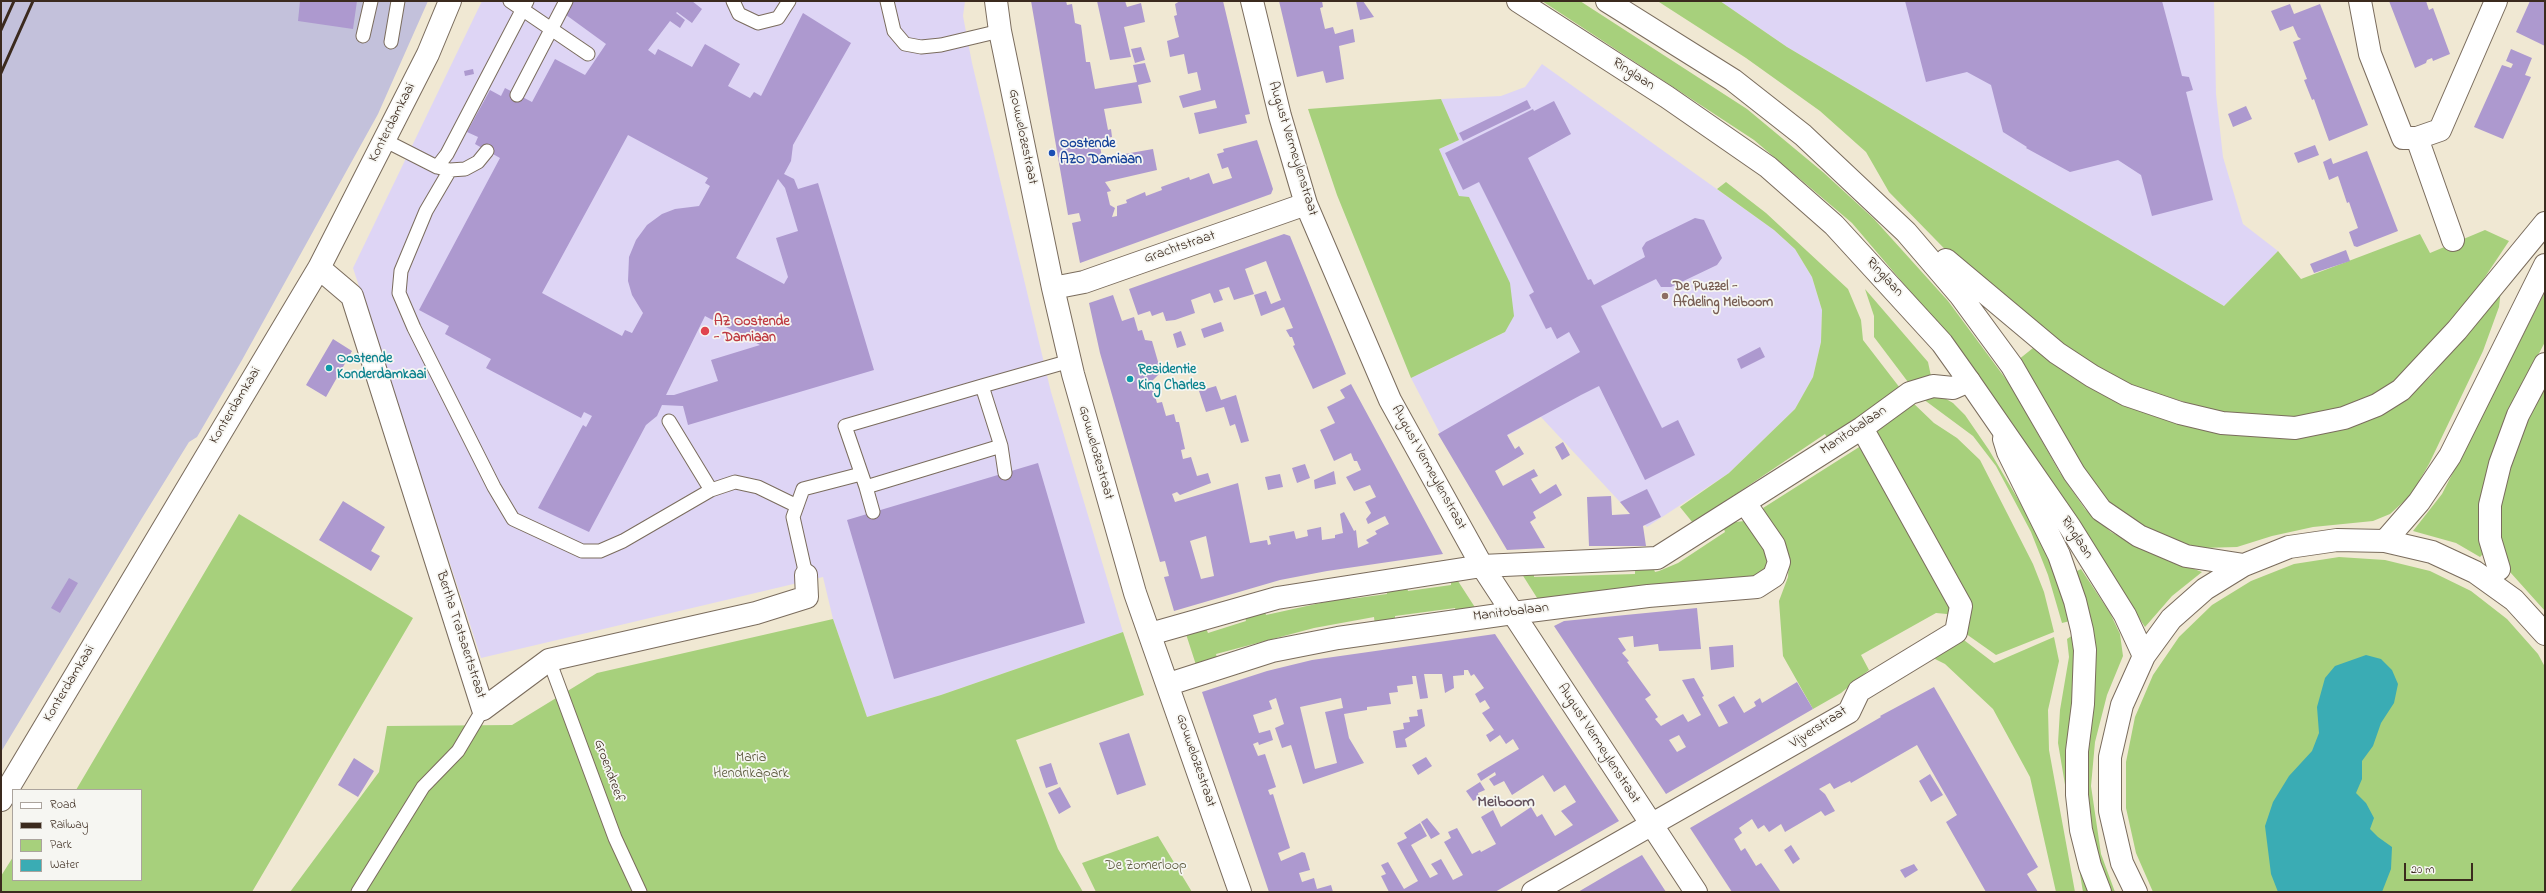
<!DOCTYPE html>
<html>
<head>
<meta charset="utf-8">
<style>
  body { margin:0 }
  #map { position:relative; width:2546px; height:893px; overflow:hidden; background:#f0e8d3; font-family:"Indie Flower",sans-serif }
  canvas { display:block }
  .frame { position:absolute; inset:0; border:2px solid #3b2a1e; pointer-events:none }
  .legend { position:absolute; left:12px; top:789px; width:130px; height:92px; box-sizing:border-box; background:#f6f6f2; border:1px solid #aba49d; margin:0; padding:5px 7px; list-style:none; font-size:12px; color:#3b2a1e }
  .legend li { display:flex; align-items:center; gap:8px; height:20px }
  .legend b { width:20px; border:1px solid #aba49d }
  .scale { position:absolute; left:2404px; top:863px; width:69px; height:18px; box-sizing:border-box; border:2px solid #3b2a1e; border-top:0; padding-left:5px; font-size:12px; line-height:14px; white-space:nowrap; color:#3b2a1e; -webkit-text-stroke:3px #f6f6f2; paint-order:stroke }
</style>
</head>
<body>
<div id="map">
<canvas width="2546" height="893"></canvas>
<div class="frame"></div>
<ul class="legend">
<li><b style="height:5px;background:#fff"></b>Road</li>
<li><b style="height:5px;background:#3b2a1e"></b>Railway</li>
<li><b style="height:11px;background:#a7d07c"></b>Park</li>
<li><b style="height:11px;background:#3aacb4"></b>Water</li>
</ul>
<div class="scale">20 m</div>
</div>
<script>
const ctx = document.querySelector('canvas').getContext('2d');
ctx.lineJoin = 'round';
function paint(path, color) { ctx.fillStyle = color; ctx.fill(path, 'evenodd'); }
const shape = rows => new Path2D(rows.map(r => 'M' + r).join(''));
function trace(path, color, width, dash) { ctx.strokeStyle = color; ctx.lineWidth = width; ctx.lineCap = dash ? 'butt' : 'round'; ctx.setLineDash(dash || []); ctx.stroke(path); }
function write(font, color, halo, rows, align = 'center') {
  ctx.font = font + ' "Indie Flower",sans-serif'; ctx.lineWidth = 3.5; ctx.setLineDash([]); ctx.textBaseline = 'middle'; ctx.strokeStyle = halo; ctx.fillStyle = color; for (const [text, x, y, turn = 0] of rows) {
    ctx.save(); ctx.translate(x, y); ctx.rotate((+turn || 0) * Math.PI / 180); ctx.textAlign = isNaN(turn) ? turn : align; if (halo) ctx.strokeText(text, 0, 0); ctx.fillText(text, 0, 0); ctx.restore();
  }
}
paint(shape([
  [482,1,965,1,963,16,972,63,1051,392,1123,632,941,695,867,717,833,619,823,577,481,658,353,268],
  [1720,1,2214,1,2216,94,2223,157,2243,224,2278,251,2224,306,1787,47],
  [1542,64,1774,230,1795,249,1812,277,1822,310,1821,342,1813,377,1795,409,1729,473,1647,527,1620,502,1541,417,1456,464,1411,378,1505,332,1459,196,1439,149,1459,140,1441,99,1501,96,1525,87]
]), '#ded5f5');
paint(shape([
  [1,1,428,1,378,114,242,360,197,437,189,442,142,518,1,752]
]), '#c3c1db');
paint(shape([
  [1542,1,1580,1,1747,109,1824,173,1874,219,1948,301,2011,386,2060,473,2085,509,2111,532,2144,550,2202,572,2172,596,2145,627,1966,357,1852,223,1754,140],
  [1720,1,1787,47,2224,306,2278,251,2301,279,2420,234,2430,253,2485,230,2509,241,2477,289,2416,362,2394,383,2371,398,2341,410,2293,420,2224,414,2132,386,2057,343,1979,284,1889,192,1866,152,1820,111,1746,58,1659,2],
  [1441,99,1459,140,1439,149,1459,196,1469,197,1510,283,1514,316,1505,332,1411,378,1337,195,1308,109],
  [1726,182,1766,213,1848,289,1861,320,1863,340,1900,388,1828,439,1825,434,1693,523,1680,507,1729,473,1795,409,1813,377,1821,342,1822,310,1812,277,1795,249,1774,230,1717,189],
  [1865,289,1928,362,1932,381,1911,386,1874,337,1874,316],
  [2501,290,2499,307,2483,351,2429,464,2411,495,2390,514,2373,521,2313,527,2272,536,2237,547,2201,548,2177,544,2124,516,2098,492,2018,360,2033,348,2070,375,2122,405,2169,420,2256,435,2408,397,2431,376],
  [2545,292,2545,342,2510,408,2488,470,2478,516,2484,553,2480,557,2456,543,2413,531,2442,494],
  [2545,386,2545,611,2510,572,2502,551,2498,507,2506,474,2525,421],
  [1919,396,1941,396,1953,403,1965,415,1989,450,2045,545,2070,621,2062,623,2048,575,2031,532,1996,466,1973,436],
  [1910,400,1934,423,1957,438,1980,460,2033,564,2044,592,2054,632,1996,655,1962,631,1947,614,1936,613,1861,655,1869,670,1841,693,1813,709,1783,656,1779,601,1788,577,1789,557,1763,508,1875,437,1875,431],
  [239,514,413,618,252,892,1,892,1,876,13,857,13,880,141,880,141,790,76,790],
  [1744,521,1751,523,1761,533,1768,564,1761,576,1539,601,1520,571,1534,572,1534,577,1635,574,1635,568,1653,567,1655,572,1659,571,1678,563,1725,532,1723,526,1728,523],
  [2339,557,2385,560,2430,571,2471,591,2507,619,2538,654,2545,667,2545,892,2153,892,2136,853,2126,808,2126,762,2135,717,2153,675,2179,637,2212,605,2251,581,2294,564],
  [2081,569,2110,613,2120,634,2123,656,2107,695,2095,742,2091,786,2101,854,2115,892,2109,892,2089,833,2075,572],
  [1456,578,1478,612,1457,615,1455,608,1395,616,1395,622,1375,626,1374,617,1314,628,1216,654,1218,661,1197,668,1185,631,1205,626,1208,633,1246,621,1244,614,1264,608,1266,615,1325,602,1349,591,1350,599,1387,594,1386,587,1406,584,1408,591,1451,585,1451,579],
  [833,619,867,717,941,695,1123,632,1144,695,1016,740,1058,849,1083,892,290,892,379,772,387,726,512,725,597,673],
  [1956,634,1994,663,2054,637,2059,661,2048,710,2049,750,2075,892,2056,892,2030,777,1993,709,1945,664,1929,656],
  [2073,635,2093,892,2083,892,2058,743,2060,710,2069,657,2067,639],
  [1158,836,1192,892,1096,892,1082,863]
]), '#a7d07c');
paint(shape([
  [2366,655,2381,659,2392,670,2398,684,2394,703,2381,723,2373,746,2362,761,2362,779,2356,793,2366,803,2374,818,2370,829,2378,837,2392,847,2391,869,2382,892,2278,892,2271,874,2265,826,2273,802,2289,776,2312,751,2319,733,2317,707,2325,678,2335,666]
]), '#3aacb4');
paint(shape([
  [300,1,357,1,353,29,298,21],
  [568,1,692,1,702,9,692,23,677,12,676,13,685,20,680,28,670,21,648,50,655,55,658,49,692,67,705,44,740,64,728,86,750,98,754,92,761,96,803,13,851,43,793,145,791,161,784,174,794,179,798,189,818,183,874,370,688,425,683,406,662,405,657,416,646,425,589,532,538,508,583,425,586,427,592,416,584,412,581,418,486,368,491,359,445,334,449,326,419,310,500,158,475,144,478,137,467,132,490,90,501,96,505,88,532,102,555,59,585,75,606,44,562,12],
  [628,135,708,178,705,183,710,186,699,206,675,209,662,214,647,225,636,240,629,257,628,281,632,295,643,313,632,333,625,330,622,336,542,293],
  [778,179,785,188,798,231,776,238,788,277,784,284,736,258],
  [705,316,760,345,711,360,718,381,674,395,666,395],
  [1031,1,1066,1,1067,5,1072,4,1075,23,1081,25,1086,62,1090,62,1095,89,1137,82,1133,65,1145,63,1151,82,1138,85,1142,103,1104,109,1108,130,1111,129,1112,137,1099,139,1102,158,1153,149,1157,170,1105,182,1111,191,1107,192,1110,205,1115,208,1112,217,1117,216,1117,206,1127,203,1126,200,1145,192,1146,196,1162,190,1161,187,1189,177,1190,180,1209,173,1213,184,1232,178,1228,167,1222,169,1217,154,1224,152,1223,149,1257,140,1273,189,1271,194,1080,263,1072,223,1081,221,1079,213,1068,215],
  [1097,1,1125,1,1127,7,1141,3,1145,22,1124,27,1131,57,1110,60],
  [1180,1,1223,1,1250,114,1245,115,1247,123,1199,134,1194,113,1217,108,1215,100,1183,108,1179,96,1201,90,1197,72,1188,74,1184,54,1170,57,1167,41,1179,37,1174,16,1177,15,1175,4],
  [1279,1,1322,1,1323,7,1320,8,1325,29,1333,27,1335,34,1353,29,1355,42,1339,46,1344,79,1326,83,1323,71,1297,77],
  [1363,1,1374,17,1360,20,1356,1],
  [1905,1,2162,1,2182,76,2189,77,2193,90,2186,92,2213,200,2152,216,2141,175,2118,160,2070,172,2026,148,2027,147,2003,132,1991,85,1967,72,1926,82],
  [2389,1,2426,1,2429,10,2433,8,2450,54,2433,61,2432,58,2427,60,2426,63,2415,68],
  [2530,1,2545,1,2545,46,2516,32],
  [2290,4,2294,14,2320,4,2368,125,2329,141,2314,99,2312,100,2304,80,2307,79,2293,42,2301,39,2298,37,2293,26,2280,31,2271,11],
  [1141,47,1145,60,1135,63,1131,49],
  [2511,49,2532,58,2525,75,2531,77,2503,139,2474,127,2502,65,2511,68,2513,64,2506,61],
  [473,69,474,74,465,76,464,71],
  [1527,100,1531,108,1463,141,1459,133],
  [1554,101,1571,134,1528,158,1588,280,1591,279,1594,285,1645,257,1642,248,1646,242,1695,218,1704,220,1722,258,1717,265,1671,287,1661,287,1656,279,1601,306,1662,428,1678,420,1695,455,1645,480,1599,386,1581,395,1507,435,1515,449,1519,446,1524,454,1495,471,1503,486,1534,469,1538,476,1531,479,1540,494,1556,484,1562,495,1533,512,1536,518,1530,522,1545,548,1507,550,1438,434,1580,352,1569,332,1557,339,1551,327,1546,329,1529,295,1534,292,1479,182,1463,190,1445,153,1533,109,1534,111],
  [2246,106,2252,119,2233,127,2228,114],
  [2315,145,2319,155,2298,163,2294,153],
  [2367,151,2398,231,2357,247,2354,246,2349,232,2358,228,2349,202,2347,203,2338,176,2329,180,2323,162,2331,158,2333,164],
  [1284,234,1290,236,1346,374,1313,389,1293,346,1295,345,1292,337,1290,337,1286,330,1293,328,1284,307,1261,316,1254,295,1266,291,1271,304,1281,300,1266,261,1245,269,1254,294,1234,300,1229,287,1219,290,1223,300,1214,303,1210,293,1191,300,1195,313,1175,320,1166,321,1163,312,1152,316,1150,311,1138,315,1129,289],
  [2346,250,2350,261,2314,273,2310,264],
  [1113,295,1122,321,1134,317,1138,331,1142,330,1145,340,1152,341,1161,372,1151,382,1157,403,1162,402,1166,416,1174,414,1176,422,1179,422,1185,449,1181,450,1183,459,1191,457,1197,476,1208,473,1211,483,1180,495,1177,492,1172,494,1175,502,1238,483,1250,543,1267,540,1268,545,1271,544,1269,536,1294,531,1296,539,1308,536,1307,530,1321,527,1322,540,1335,538,1335,535,1343,533,1340,514,1344,512,1354,531,1356,530,1358,548,1369,543,1366,540,1377,534,1375,531,1389,524,1385,516,1368,524,1366,519,1371,513,1365,502,1376,497,1370,485,1354,491,1346,477,1361,470,1357,461,1354,461,1351,453,1334,461,1320,430,1335,423,1327,407,1345,398,1340,390,1351,384,1443,554,1327,571,1280,580,1174,611,1164,577,1169,576,1165,561,1160,562,1100,353,1089,303],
  [1206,536,1214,576,1201,579,1190,541],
  [1221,322,1224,331,1204,338,1201,329],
  [1181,331,1186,345,1177,348,1173,334],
  [333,339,352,351,326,397,306,385],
  [1760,347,1765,357,1741,369,1737,359],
  [1216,386,1221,400,1236,395,1249,441,1241,443,1235,424,1230,426,1224,407,1206,412,1199,391],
  [1563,442,1570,455,1562,460,1555,447],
  [1038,463,1085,623,894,679,847,520],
  [1305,464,1310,478,1297,483,1292,468],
  [1334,471,1336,484,1315,489,1314,480],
  [1280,474,1283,487,1268,490,1265,477],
  [1647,489,1661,517,1643,526,1646,546,1589,546,1587,497,1611,496,1612,515,1630,514,1620,502],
  [343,501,385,527,371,551,380,556,371,571,319,540],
  [69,578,78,583,60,613,51,608],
  [1697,608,1701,649,1659,651,1658,644,1634,647,1633,636,1618,638,1626,650,1622,653,1629,661,1627,662,1651,695,1645,699,1658,717,1655,719,1661,726,1683,714,1688,722,1701,715,1682,680,1694,678,1704,696,1702,697,1719,727,1728,723,1718,705,1734,696,1744,713,1756,706,1754,702,1760,698,1762,703,1797,682,1813,709,1666,794,1554,626,1564,621],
  [1679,735,1686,747,1677,752,1669,740],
  [1495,634,1619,821,1495,892,1389,892,1381,876,1386,874,1381,865,1388,862,1404,889,1418,881,1397,843,1407,838,1404,833,1420,823,1427,836,1411,845,1430,878,1438,874,1431,864,1441,859,1453,880,1463,875,1444,842,1451,838,1448,832,1457,828,1472,854,1480,850,1481,852,1496,844,1481,817,1493,810,1501,827,1531,807,1537,817,1542,814,1555,836,1573,825,1561,811,1576,802,1565,785,1554,792,1543,775,1512,795,1504,781,1494,786,1489,779,1496,775,1495,772,1481,781,1477,774,1519,749,1513,739,1506,744,1500,735,1490,742,1486,735,1494,730,1482,713,1490,708,1485,700,1480,703,1475,694,1484,688,1474,674,1471,676,1468,670,1464,670,1464,675,1453,676,1454,688,1445,693,1442,674,1424,674,1428,698,1420,699,1416,676,1412,676,1413,684,1397,686,1398,692,1389,693,1391,704,1367,707,1367,710,1344,714,1349,738,1364,763,1303,784,1291,745,1282,748,1275,728,1284,724,1276,698,1269,701,1272,709,1253,715,1259,733,1270,730,1273,740,1259,745,1258,742,1253,744,1258,756,1265,754,1276,787,1268,790,1270,795,1273,794,1290,848,1278,853,1281,861,1302,852,1305,853,1310,870,1299,873,1302,882,1314,878,1317,889,1331,885,1333,892,1269,892,1202,692,1267,671,1312,660],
  [1341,698,1343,708,1325,712,1337,763,1315,769,1300,707],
  [1733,645,1734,667,1711,670,1709,647],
  [1934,687,2038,867,2027,874,2038,892,1986,892,1946,822,1957,815,1917,745,1851,783,1850,781,1834,789,1830,783,1819,789,1825,794,1835,811,1825,816,1821,811,1785,832,1781,824,1769,832,1764,825,1758,829,1752,819,1739,828,1742,833,1734,839,1741,851,1745,848,1756,866,1761,863,1781,892,1732,892,1690,828,1881,717,1880,716],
  [1422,709,1425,726,1405,739,1407,747,1396,748,1393,731,1404,729,1403,723,1410,722,1409,717,1418,716,1417,710],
  [1129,733,1146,785,1117,795,1099,743],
  [1426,757,1432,766,1418,775,1412,765],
  [354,758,374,771,358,797,338,785],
  [1051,763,1058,784,1046,788,1039,767],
  [1930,774,1943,795,1931,802,1919,781],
  [1480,782,1485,790,1478,793,1479,798,1473,801,1466,791],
  [1060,787,1071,807,1059,814,1048,793],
  [1427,818,1440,834,1431,839,1421,822],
  [1791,845,1800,859,1793,864,1784,850],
  [1642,855,1666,892,1578,892,1619,868],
  [1914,864,1918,870,1905,878,1900,870]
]), '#ad99cf');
const lane = shape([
  [510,1,588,54],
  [733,1,739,14,758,23,778,18,789,1],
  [887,1,894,31,905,44,921,47,941,45,1000,31],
  [363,36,371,1],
  [391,42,398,1],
  [517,95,566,1],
  [384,140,437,167,450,170,465,169,478,162,487,151],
  [437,167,447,154,527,1],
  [450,170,426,211,401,271,399,293,414,328,494,487,513,519,582,551,600,551,623,541,711,490,735,482,758,487,797,506],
  [982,386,1001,446,866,487,845,426,982,386,1070,361],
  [669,421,711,490],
  [1001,446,1005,473],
  [866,487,873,512],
  [806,575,793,517,803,489,861,474],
  [549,660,615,838,640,892],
  [358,892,423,787,458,751,483,709]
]);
const street = shape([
  [996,1,1000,31,1053,288,1073,374,1135,593,1240,892],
  [1252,1,1280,116,1306,204,1390,400,1482,566,1696,892],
  [2360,1,2370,54,2403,138,2417,138,2440,130,2496,1],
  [2417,138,2453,240],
  [319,268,352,296,483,709,549,660,756,613,807,597,806,575],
  [1053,288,1084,282,1306,204],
  [1150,634,1277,598,1482,566,1657,558,1862,428,1910,393,1933,386,1953,388,1969,381],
  [1169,684,1272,651,1338,638,1513,613,1648,596,1757,587,1774,576,1779,562,1774,545,1745,503],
  [1,800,319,268,428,54,450,1],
  [1533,892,1849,712,1859,691,1956,632,1961,606,1862,428]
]);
const secondary = shape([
  [2004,439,2008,452,2059,555,2075,601,2082,630,2085,650,2083,704,2077,751,2077,795,2081,830,2090,866,2100,892]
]);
const primary = shape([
  [1518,1,1667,97,1768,167,1834,225,1942,343,1969,381,2070,527,2125,615,2144,656],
  [1607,1,1733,80,1803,135,1906,232,1960,295,2012,366,2074,473,2101,510,2139,536,2186,556,2244,565],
  [1946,260,2057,353,2092,376,2127,395,2180,413,2222,423,2295,428,2344,418,2377,405,2401,390,2457,330,2545,223],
  [2385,541,2419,502,2450,456,2545,265],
  [2136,892,2122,863,2110,811,2110,757,2122,705,2144,656,2171,619,2205,589,2244,565,2289,547,2337,540,2385,541,2432,552,2475,572,2514,600,2545,634]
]);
const highway = shape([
  [2499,569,2490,539,2490,505,2500,464,2518,415,2545,364]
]);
trace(lane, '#7a6c5d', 15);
trace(street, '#7a6c5d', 24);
trace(secondary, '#7a6c5d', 24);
trace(primary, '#7a6c5d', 24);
trace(highway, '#7a6c5d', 24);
trace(lane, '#fff', 13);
trace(street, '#fff', 22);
trace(secondary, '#fff', 22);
trace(primary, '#fff', 22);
trace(highway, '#fff', 22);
trace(shape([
  [1,30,14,1],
  [1,73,33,1]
]), '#3b2a1e', 3);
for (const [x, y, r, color] of [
  [1052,153,4,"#1a4fb4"],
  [1665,296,4,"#8d6e63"],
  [705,331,5,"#e0444e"],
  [329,368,4,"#0f9aa8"],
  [1130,379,4,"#0f9aa8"]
]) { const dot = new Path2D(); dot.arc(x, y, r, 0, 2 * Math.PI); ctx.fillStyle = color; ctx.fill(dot); trace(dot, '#f6f6f2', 1.5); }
write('14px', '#3b2a1e', '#f6f6f2', [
  ["Ringlaan",1633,75,33],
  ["Konterdamkaai",393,123,-63],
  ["Gouwelozestraat",1022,137,78],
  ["August Vermeylenstraat",1292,149,73],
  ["Grachtstraat",1180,248,-19],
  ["Ringlaan",1884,278,47],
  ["Konterdamkaai",236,406,-59],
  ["Manitobalaan",1854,431,-34],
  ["Gouwelozestraat",1095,453,74],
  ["August Vermeylenstraat",1428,468,61],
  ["Ringlaan",2076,538,57],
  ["Manitobalaan",1511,613,-7],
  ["Bertha Tratsaertstraat",460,635,72],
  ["Konterdamkaai",70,684,-59],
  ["Vijverstraat",1819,728,-33],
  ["August Vermeylenstraat",1598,744,57],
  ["Gouwelozestraat",1195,761,71],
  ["Groendreef",608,771,70]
]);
write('bold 14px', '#164399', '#f6f6f2', [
  ["Oostende",1060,145],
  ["AZO Damiaan",1060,161]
], 'left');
write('bold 14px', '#785e54', '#f6f6f2', [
  ["De Puzzel -",1673,288],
  ["Afdeling Meiboom",1673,304]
], 'left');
write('bold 14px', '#be3a42', '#f6f6f2', [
  ["AZ Oostende",714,323],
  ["- Damiaan",714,339]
], 'left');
write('bold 14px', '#0d838f', '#f6f6f2', [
  ["Oostende",337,360],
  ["Konderdamkaai",337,376],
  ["Residentie",1138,371],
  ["King Charles",1138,387]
], 'left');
write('14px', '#565436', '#f6f6f2', [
  ["Maria",751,759],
  ["Hendrikapark",751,775],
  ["De Zomerloop",1146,867]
]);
write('bold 16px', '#63515c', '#f6f6f2', [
  ["Meiboom",1506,803]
]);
</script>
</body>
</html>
